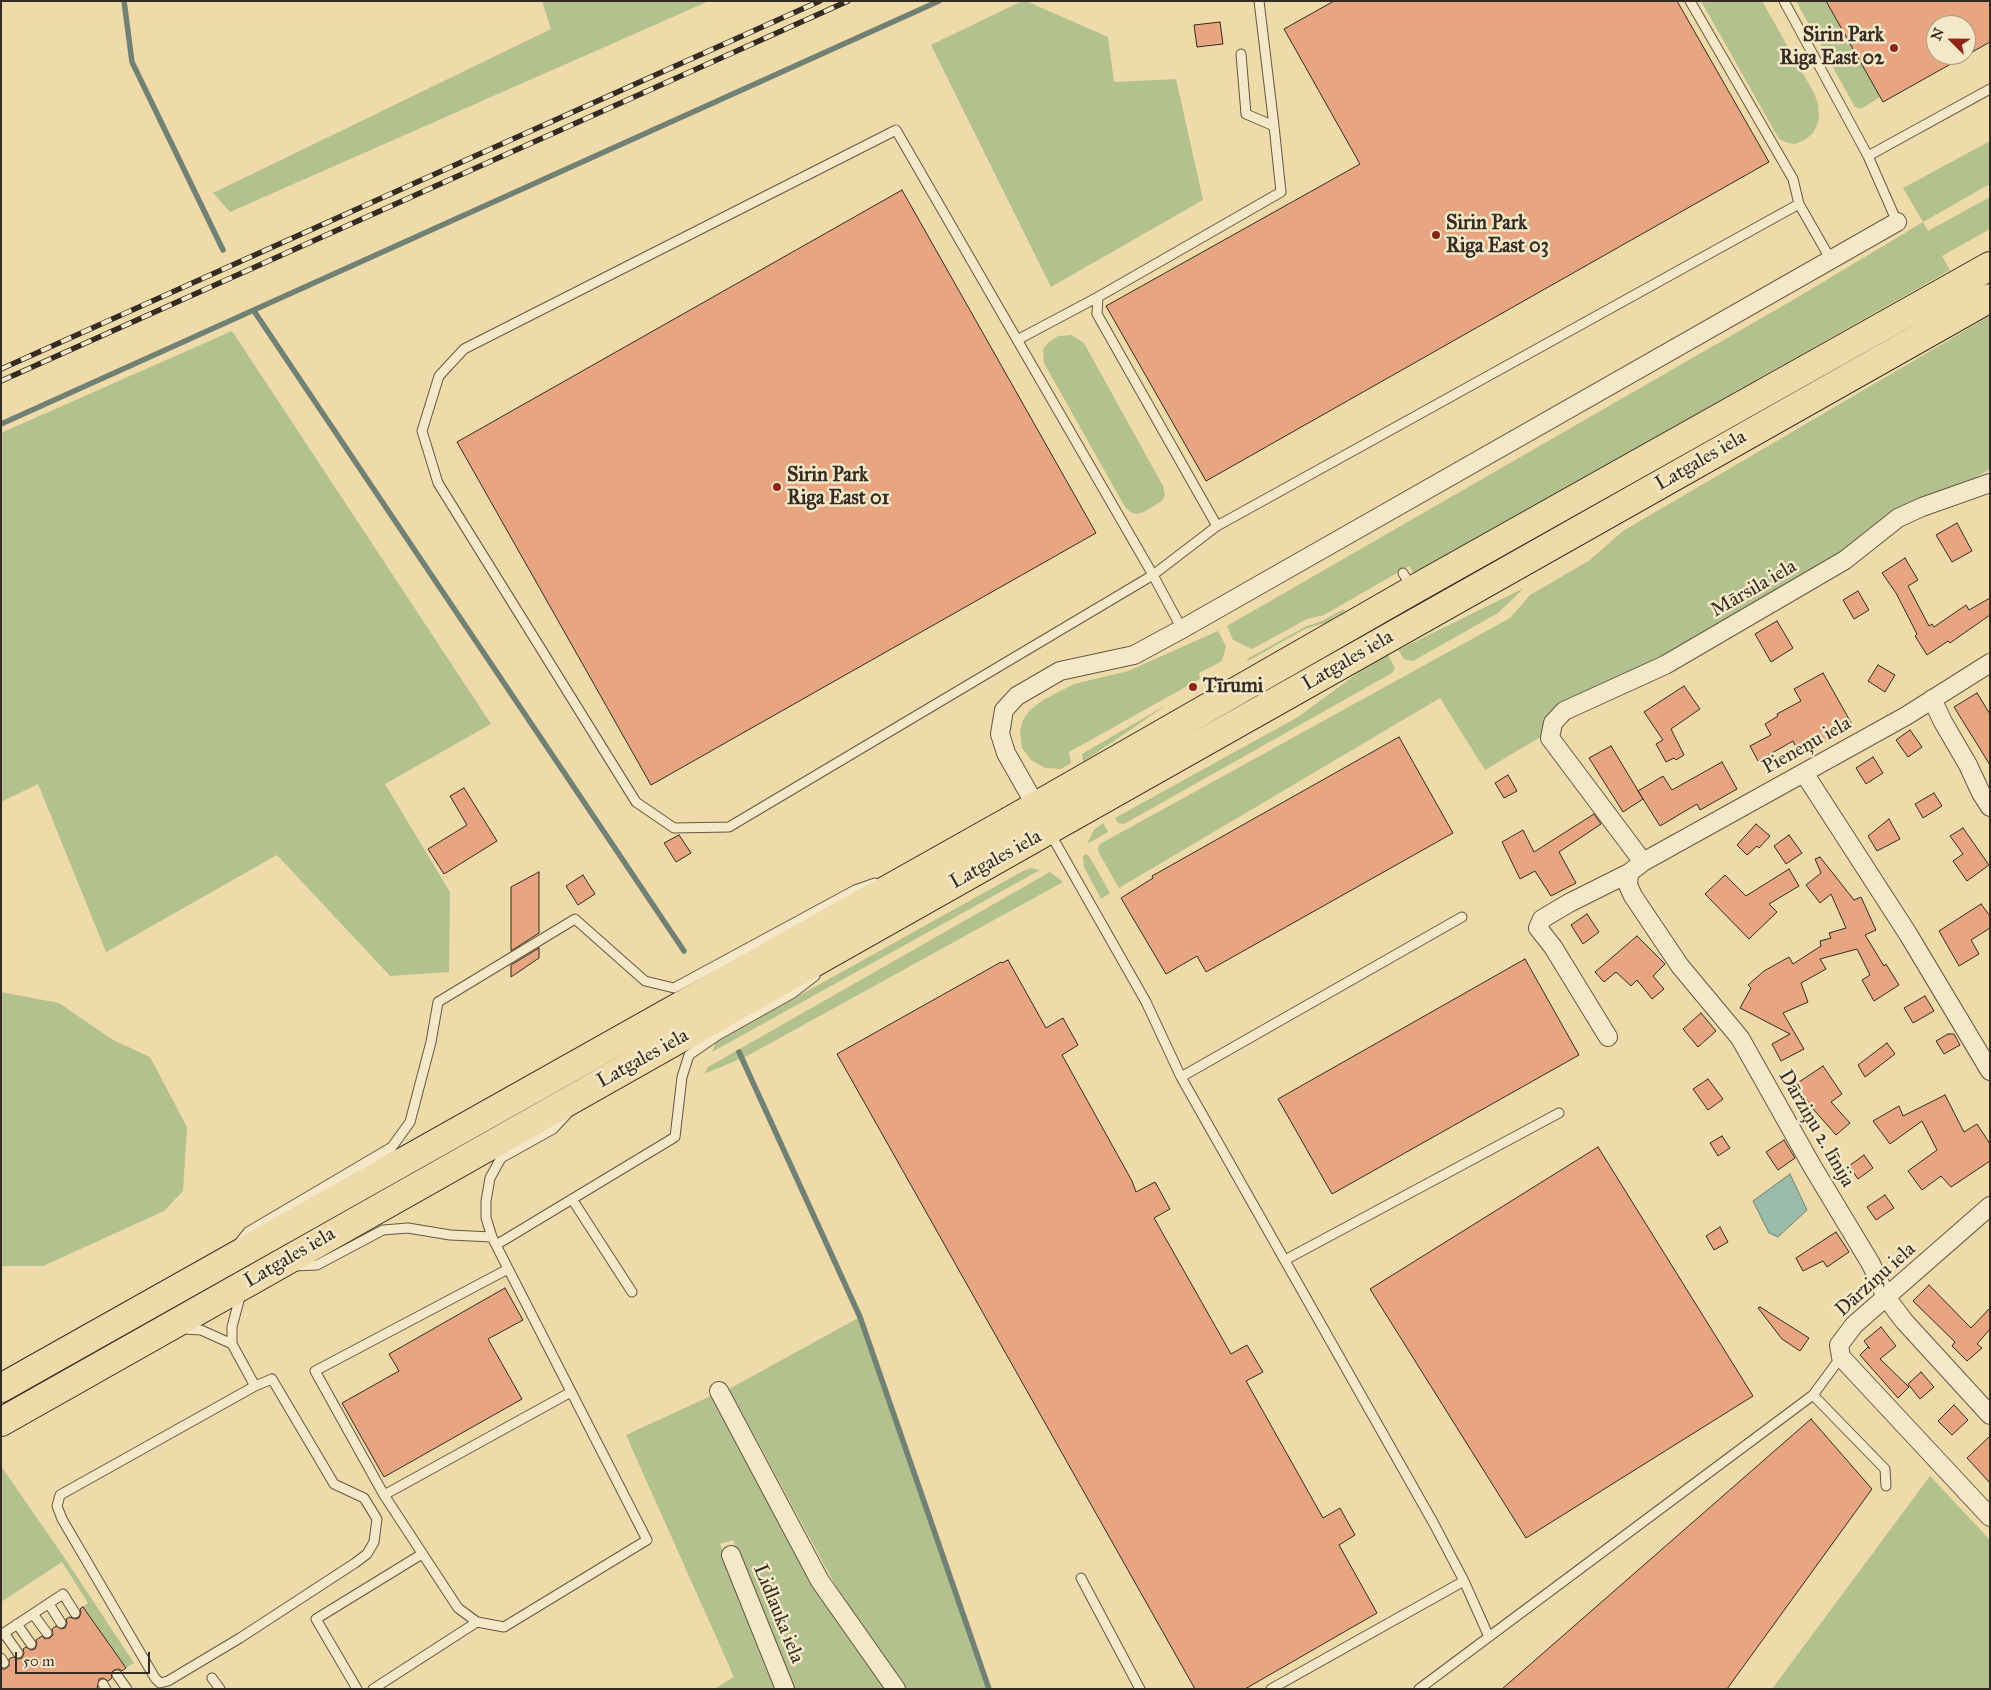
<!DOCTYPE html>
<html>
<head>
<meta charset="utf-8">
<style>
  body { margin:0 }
  #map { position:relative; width:1991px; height:1690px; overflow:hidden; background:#efdbaa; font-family:"IM FELL Great Primer",serif }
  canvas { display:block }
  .frame { position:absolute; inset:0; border:2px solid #342c22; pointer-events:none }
  .north { position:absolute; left:1926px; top:15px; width:50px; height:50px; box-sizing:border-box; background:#f5e8c8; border:1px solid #a89d86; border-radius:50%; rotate:293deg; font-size:14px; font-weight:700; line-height:20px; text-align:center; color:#342c22 }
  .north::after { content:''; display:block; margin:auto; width:18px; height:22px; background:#8f2418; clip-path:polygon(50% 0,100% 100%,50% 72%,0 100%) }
  .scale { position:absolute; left:15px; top:1652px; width:135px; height:22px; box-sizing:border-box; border:2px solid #342c22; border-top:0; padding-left:6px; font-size:15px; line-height:18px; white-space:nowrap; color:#342c22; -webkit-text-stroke:4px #f5e8c8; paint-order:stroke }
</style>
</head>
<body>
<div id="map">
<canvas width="1991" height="1690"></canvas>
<div class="frame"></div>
<div class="north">N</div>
<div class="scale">50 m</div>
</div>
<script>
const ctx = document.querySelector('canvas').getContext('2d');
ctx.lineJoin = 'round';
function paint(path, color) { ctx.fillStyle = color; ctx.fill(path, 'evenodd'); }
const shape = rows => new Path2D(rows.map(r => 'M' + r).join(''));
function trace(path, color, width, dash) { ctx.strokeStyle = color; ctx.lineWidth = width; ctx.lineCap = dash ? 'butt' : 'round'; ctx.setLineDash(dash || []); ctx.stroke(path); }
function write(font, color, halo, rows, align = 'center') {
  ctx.font = font + ' "IM FELL Great Primer",serif'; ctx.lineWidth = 5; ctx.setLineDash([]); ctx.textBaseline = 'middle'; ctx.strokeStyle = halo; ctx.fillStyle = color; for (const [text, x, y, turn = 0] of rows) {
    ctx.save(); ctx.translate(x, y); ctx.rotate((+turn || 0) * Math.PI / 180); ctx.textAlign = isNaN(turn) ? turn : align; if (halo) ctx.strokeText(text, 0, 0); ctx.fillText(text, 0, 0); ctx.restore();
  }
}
paint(shape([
  [542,1,709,1,230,212,213,193,551,29],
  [1022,1,1026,1,1108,37,1114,82,1176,79,1203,200,1051,287,931,45],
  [1701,1,1762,1,1814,93,1818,104,1819,116,1817,125,1813,133,1805,140,1795,144,1788,143,1779,139],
  [1796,1,1826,1,1880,97,1861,109,1855,107],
  [1990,141,1990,184,1923,222,1928,231,1990,197,1990,229,1942,256,1950,270,1414,574,1409,566,1324,615,1307,619,1252,649,1233,640,1227,626,1793,300,1923,222,1903,188],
  [1990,316,1990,469,1485,770,1440,698,1119,888,1099,853,1098,848,1100,844,1510,618,1530,595,1590,560,1623,531],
  [232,331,491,724,385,784,450,892,449,972,390,976,277,855,106,952,38,784,1,802,1,433],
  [1072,335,1084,343,1163,486,1165,495,1162,501,1144,512,1136,514,1130,512,1125,507,1044,363,1043,349,1049,342,1058,336],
  [1524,588,1498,613,1413,661,1404,659,1398,650],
  [1344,609,1345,611,1325,623,1305,629,1248,661,1247,659,1305,627,1324,620],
  [1218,631,1226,646,1222,661,1199,673,1200,679,1069,752,1071,763,1061,769,1045,768,1031,760,1022,748,1020,731,1023,720,1029,711,1043,700,1074,684,1128,671],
  [1388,655,1395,668,1392,673,1124,824,1118,823,1115,818,1298,717,1358,673],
  [1168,704,1083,762,1082,754],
  [1103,823,1108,832,1087,844,1094,830],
  [1086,854,1089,856,1110,893,1101,899,1084,867,1083,856],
  [1031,868,1040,870,712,1052,716,1042,1023,871],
  [1050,872,1063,882,747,1056,704,1074,708,1067],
  [1,992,59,1003,113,1040,150,1057,187,1127,183,1191,164,1211,43,1266,1,1266],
  [860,1317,989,1689,905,1689,851,1614,729,1389],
  [715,1394,808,1575,847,1636,890,1689,795,1689,733,1540,720,1544,776,1689,714,1689,734,1677,626,1435],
  [1,1466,66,1560,134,1663,126,1668,83,1607,88,1603,62,1562,1,1602],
  [1930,1476,1990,1540,1990,1689,1772,1689]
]), '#b2c18d');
const water = shape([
  [1790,1174,1807,1210,1778,1237,1769,1233,1753,1201,1790,1174]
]);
paint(water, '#9abbaa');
trace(water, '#718274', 1);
trace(shape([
  [124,1,132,62,223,250],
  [254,311,684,951],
  [1,424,939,1],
  [739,1052,860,1317,989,1689]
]), '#718274', 5.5);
const building = shape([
  [1334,1,1677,1,1769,162,1206,481,1106,306,1360,164,1284,29,1334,1],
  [1826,1,1990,1,1990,42,1883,102,1826,1],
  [1936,25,1966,25,1966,55,1936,55,1936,25],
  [1220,22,1223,44,1197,47,1194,25,1220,22],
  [902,190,1096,533,651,785,457,442,902,190],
  [1957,523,1972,551,1952,562,1936,535,1957,523],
  [1905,558,1918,580,1908,586,1929,626,1932,624,1934,627,1966,605,1969,610,1990,598,1990,615,1950,643,1948,641,1927,655,1915,636,1917,634,1896,593,1882,573,1905,558],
  [1858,591,1869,610,1854,619,1843,600,1858,591],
  [1777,621,1793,648,1771,662,1755,634,1777,621],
  [1878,665,1895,675,1885,692,1868,681,1878,665],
  [1823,673,1853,726,1800,755,1793,741,1758,761,1750,746,1771,735,1765,724,1778,716,1777,714,1801,701,1794,689,1823,673],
  [1684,686,1700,709,1671,729,1684,755,1676,760,1674,758,1666,762,1656,744,1663,740,1644,712,1684,686],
  [1977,693,1990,714,1990,765,1954,707,1977,693],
  [1910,730,1922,747,1908,757,1896,740,1910,730],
  [1399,737,1453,833,1206,972,1197,956,1166,974,1121,898,1153,878,1152,876,1399,737],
  [1611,746,1643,799,1623,812,1589,758,1611,746],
  [1873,757,1883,773,1866,784,1856,768,1873,757],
  [1722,762,1737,789,1700,810,1697,804,1660,826,1638,791,1663,776,1672,790,1722,762],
  [1508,775,1517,791,1504,798,1495,783,1508,775],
  [464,788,497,841,444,874,428,849,467,825,450,796,464,788],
  [1934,793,1942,806,1923,818,1915,804,1934,793],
  [1594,814,1601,824,1559,852,1576,883,1551,896,1535,871,1520,879,1502,842,1523,830,1534,852,1594,814],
  [1889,819,1900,839,1877,851,1868,836,1889,819],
  [1756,824,1770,836,1759,848,1757,846,1747,855,1737,845,1756,824],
  [1963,828,1989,865,1967,881,1953,861,1963,854,1950,836,1963,828],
  [679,835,691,853,676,862,664,843,679,835],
  [1789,835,1802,853,1786,864,1774,846,1789,835],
  [1820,857,1854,900,1861,897,1876,930,1865,935,1884,966,1886,964,1899,985,1874,1001,1862,980,1870,975,1857,949,1820,959,1826,969,1801,983,1808,1002,1783,1013,1804,1049,1781,1061,1772,1044,1790,1034,1740,1008,1751,988,1748,985,1764,971,1789,957,1793,964,1821,946,1820,941,1831,938,1829,933,1846,928,1831,894,1820,903,1806,885,1821,873,1815,859,1820,857],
  [1789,869,1799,886,1769,904,1777,912,1749,939,1705,894,1725,875,1746,896,1789,869],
  [539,872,539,933,511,951,511,887,539,872],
  [583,875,595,894,578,905,566,886,583,875],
  [1981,904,1990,916,1990,928,1971,940,1979,954,1959,966,1939,931,1981,904],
  [1587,914,1599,932,1583,944,1571,925,1587,914],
  [1637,936,1665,964,1653,976,1664,989,1652,999,1637,980,1631,986,1616,972,1604,982,1595,972,1637,936],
  [539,948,539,958,511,977,511,965,539,948],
  [1525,959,1579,1055,1332,1194,1278,1099,1525,959],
  [1008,960,1046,1028,1063,1018,1078,1045,1062,1055,1132,1181,1136,1192,1155,1182,1170,1209,1154,1218,1231,1354,1247,1345,1263,1372,1246,1381,1323,1518,1340,1508,1355,1535,1339,1545,1377,1613,1245,1689,1195,1689,837,1054,1001,962,1002,963,1008,960],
  [1925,996,1934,1011,1913,1023,1904,1008,1925,996],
  [1701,1013,1716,1031,1698,1047,1683,1029,1701,1013],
  [1948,1034,1954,1034,1960,1045,1944,1054,1936,1041,1948,1034],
  [1887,1043,1895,1054,1865,1077,1858,1065,1887,1043],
  [1823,1066,1842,1094,1831,1102,1850,1123,1836,1135,1814,1110,1796,1084,1823,1066],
  [1708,1079,1723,1099,1708,1110,1693,1089,1708,1079],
  [1945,1095,1964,1132,1977,1124,1990,1144,1990,1161,1951,1187,1941,1176,1922,1190,1908,1171,1937,1150,1922,1121,1890,1144,1873,1121,1899,1106,1903,1116,1945,1095],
  [1722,1136,1730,1148,1718,1156,1710,1143,1722,1136],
  [1784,1140,1795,1158,1778,1170,1766,1152,1784,1140],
  [1598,1147,1753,1396,1526,1538,1370,1289,1598,1147],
  [1864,1155,1873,1168,1858,1179,1849,1166,1864,1155],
  [1885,1195,1894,1208,1876,1220,1867,1207,1885,1195],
  [1720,1227,1728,1242,1714,1250,1706,1236,1720,1227],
  [1836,1232,1849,1252,1827,1267,1823,1261,1803,1271,1796,1258,1836,1232],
  [1929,1285,1971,1328,1990,1308,1990,1329,1977,1344,1982,1348,1967,1361,1952,1346,1955,1342,1913,1301,1929,1285],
  [505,1288,523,1320,488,1339,522,1399,384,1477,342,1403,399,1371,389,1354,505,1288],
  [1760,1307,1809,1338,1800,1351,1782,1339,1758,1308,1760,1307],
  [1881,1327,1896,1346,1880,1359,1909,1387,1898,1398,1860,1355,1868,1347,1870,1349,1864,1341,1881,1327],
  [1921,1372,1934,1387,1920,1399,1908,1384,1921,1372],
  [1954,1405,1968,1420,1952,1435,1938,1421,1954,1405],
  [1811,1419,1872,1489,1727,1689,1502,1689,1811,1419],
  [1990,1436,1990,1483,1967,1458,1990,1436],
  [83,1607,126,1668,122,1671,119,1669,114,1670,111,1673,112,1678,108,1681,103,1678,99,1679,97,1689,1,1689,1,1669,5,1669,9,1666,9,1659,13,1657,18,1659,22,1658,24,1653,23,1649,26,1647,31,1650,35,1649,37,1644,36,1640,42,1636,45,1639,50,1638,53,1635,52,1629,56,1626,61,1629,65,1628,67,1623,66,1619,70,1617,75,1619,79,1618,81,1613,80,1609,83,1607]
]);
paint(building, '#e7a581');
trace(building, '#342c22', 1);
const lane = shape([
  [1259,1,1274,126],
  [1690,1,1793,179,1799,204,1831,260],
  [1784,1,1868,156,1897,222],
  [1241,54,1246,114,1274,126,1281,192,1098,297,1097,314,1217,526,1799,204],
  [1868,156,1990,89],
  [1017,340,1098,297],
  [1403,573,1412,588],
  [1182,629,1153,575,896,130,464,349,439,376,422,431,438,483,636,802,674,828,729,827,1153,575,1217,526],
  [1050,833,1146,1002,1181,1077,1434,1524,1464,1581,1489,1637],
  [1181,1077,1462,917],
  [572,1199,632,1292],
  [240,1242,248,1232,392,1147,410,1122,431,1042,438,1002,575,919,645,981,674,988,855,890,875,883],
  [496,1245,675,1137,682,1077,689,1055,718,1035,793,993,815,976],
  [1285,1260,1559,1113],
  [294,1266,317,1265,383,1230,408,1228,450,1235,492,1237],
  [508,1269,315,1371,384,1495,458,1608,477,1622,504,1627,647,1540,496,1245,492,1237,486,1218,486,1201,490,1178,501,1158,553,1129,567,1114],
  [241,1293,232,1327,232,1344,255,1386,60,1495,57,1506,62,1519,155,1678,160,1683,168,1681,240,1638,355,1563,367,1554,374,1542,377,1519,364,1498,334,1484,272,1379,255,1386],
  [183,1329,201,1330,232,1344],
  [1813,1395,1885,1469,1886,1486],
  [384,1495,571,1392],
  [1081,1578,1140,1689],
  [49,1604,61,1623],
  [33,1614,47,1633],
  [17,1624,31,1644],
  [4,1633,18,1653],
  [1,1635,63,1594,75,1613],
  [1,1658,4,1663],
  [117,1675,127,1689],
  [212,1678,220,1689],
  [103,1684,106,1689],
  [357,1689,316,1619,422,1554],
  [373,1689,477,1622],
  [1271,1689,1464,1581],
  [1419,1689,1813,1395,1841,1357]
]);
const street = shape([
  [1990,663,1906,716,1643,862,1629,873,1628,885,1633,896,1680,966,1740,1038,1812,1166,1871,1264,1886,1297,1904,1321,1990,1415],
  [1932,699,1943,722,1968,765,1981,793,1990,807],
  [1804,773,1908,934,1990,1071],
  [1036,806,1006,753,1000,734,1004,710,1017,696,1060,671,1134,655,1182,629,1897,222],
  [1643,862,1550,738,1553,723,1564,711,1665,665,1845,560,1898,518,1922,507,1990,483],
  [1608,1037,1553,947,1538,928,1542,919,1569,903,1629,873],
  [1990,1206,1854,1325,1839,1345,1841,1357,1990,1517],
  [719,1391,820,1581,896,1689],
  [731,1555,785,1689]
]);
const highway = shape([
  [1,1388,1036,806,1413,590,1990,266],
  [1,1422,1990,298]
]);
trace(lane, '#635844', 11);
trace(street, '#635844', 20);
trace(highway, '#342c22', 30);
trace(lane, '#f5e8c8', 9);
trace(street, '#f5e8c8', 18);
trace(highway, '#efdbaa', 28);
const rail = shape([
  [1,369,820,1],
  [1,381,848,1]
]);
trace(rail, '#342c22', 5.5);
trace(rail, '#f5e8c8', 4, [11]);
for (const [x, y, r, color] of [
  [1894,48,5,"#8f2418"],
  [1436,235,5,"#8f2418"],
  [777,487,5,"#8f2418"],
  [1193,687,5,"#8f2418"]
]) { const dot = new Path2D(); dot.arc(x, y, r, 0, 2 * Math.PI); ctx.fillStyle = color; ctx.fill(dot); trace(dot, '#f5e8c8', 2); }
write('bold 20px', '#342c22', '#f5e8c8', [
  ["Sirin Park",1884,36,"right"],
  ["Riga East 02",1884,59,"right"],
  ["Sirin Park",1446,224],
  ["Riga East 03",1446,247],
  ["Sirin Park",787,476],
  ["Riga East 01",787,499],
  ["Tīrumi",1203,687]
], 'left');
write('20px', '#342c22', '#f5e8c8', [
  ["Latgales iela",1701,461,-30],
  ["Mārsila iela",1754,589,-30],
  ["Latgales iela",1348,661,-30],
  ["Pieneņu iela",1807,746,-29],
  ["Latgales iela",996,860,-29],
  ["Latgales iela",643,1059,-29],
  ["Dārziņu 2. līnija",1816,1129,60],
  ["Latgales iela",290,1258,-30],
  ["Dārziņu iela",1876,1280,-42],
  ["Lidlauka iela",778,1614,68]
]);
</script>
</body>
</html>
